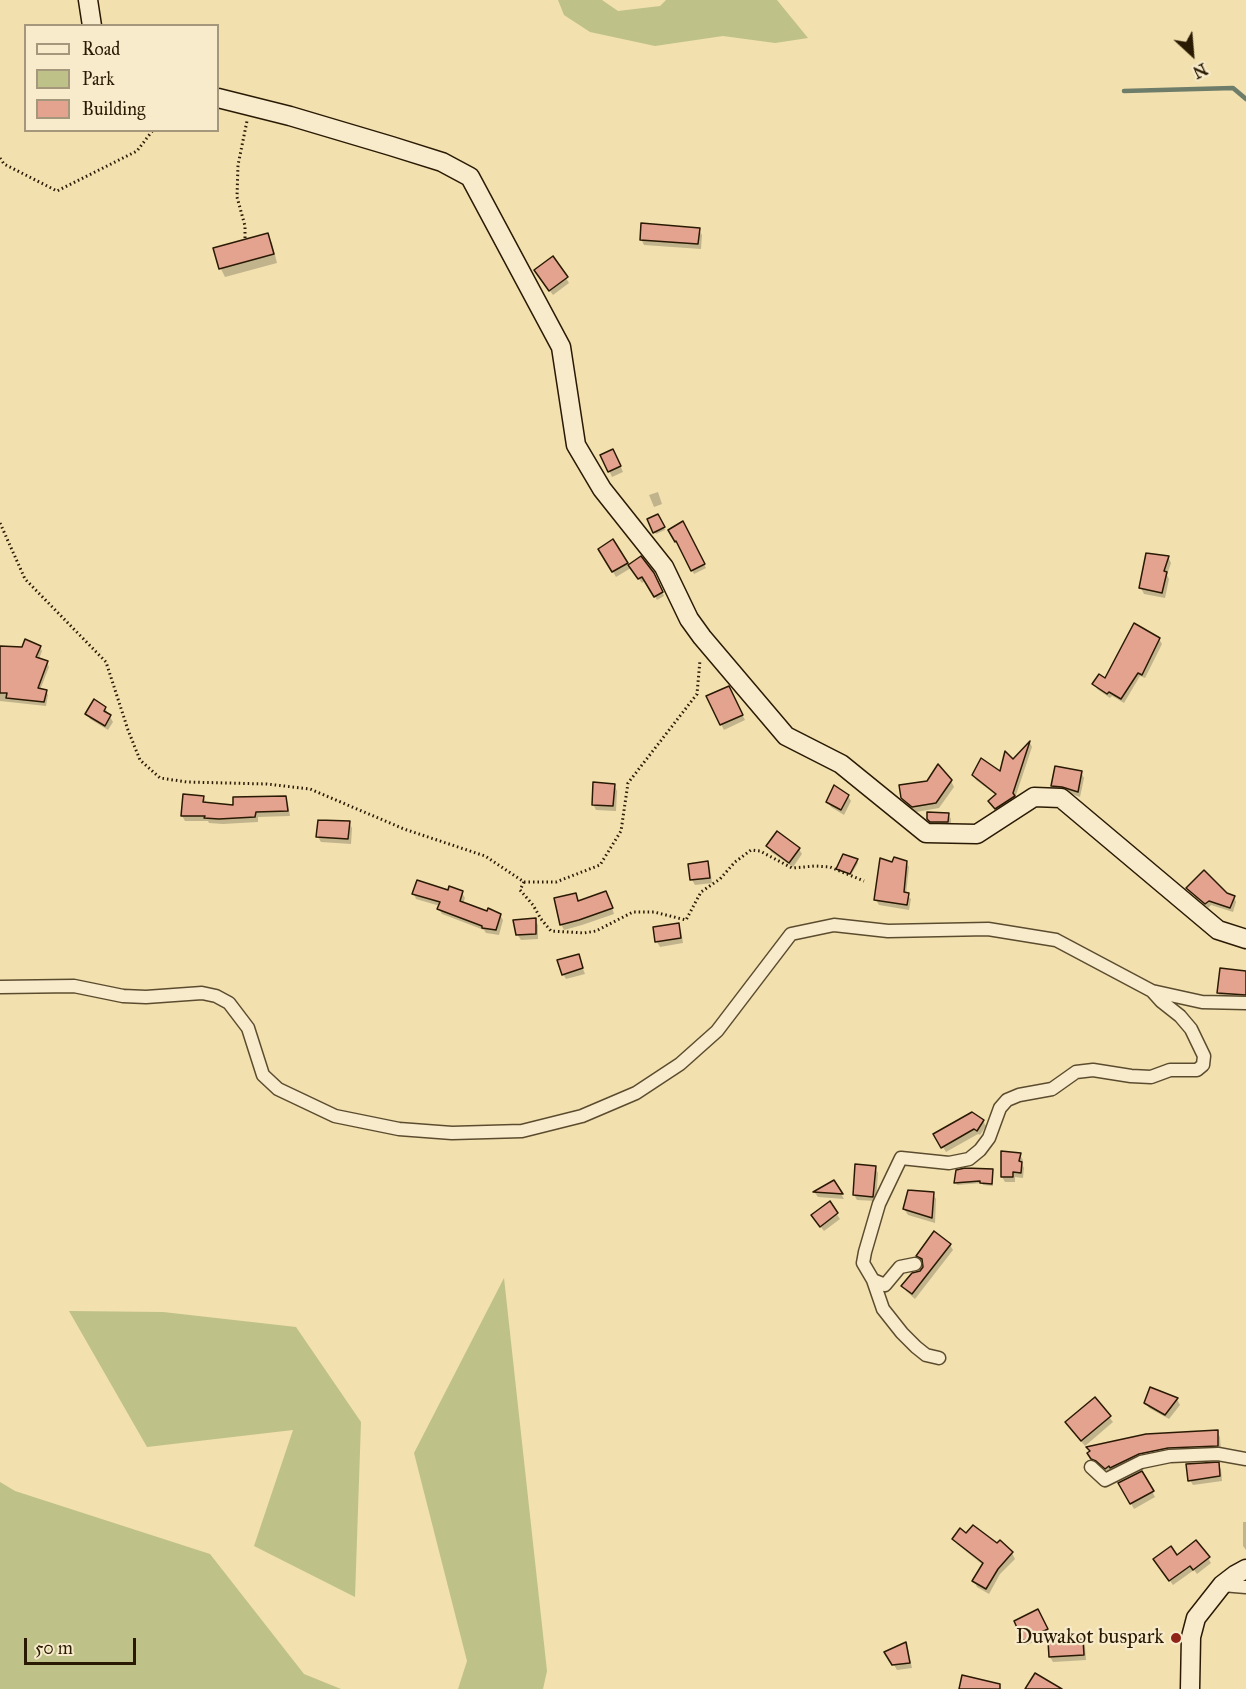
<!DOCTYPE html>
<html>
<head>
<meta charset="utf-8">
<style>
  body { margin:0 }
  #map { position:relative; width:1246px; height:1689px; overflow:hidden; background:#f2e0af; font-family:"IM FELL Great Primer",serif }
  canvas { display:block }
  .legend { position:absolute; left:24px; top:24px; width:195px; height:108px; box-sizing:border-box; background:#f7ebcb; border:2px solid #a5977b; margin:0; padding:8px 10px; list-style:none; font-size:18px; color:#2a1a04 }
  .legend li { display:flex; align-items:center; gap:12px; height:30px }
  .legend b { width:30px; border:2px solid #a5977b }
  .north { position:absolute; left:1162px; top:24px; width:60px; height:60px; -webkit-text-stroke:4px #f7ebcb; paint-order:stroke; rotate:154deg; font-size:16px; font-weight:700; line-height:24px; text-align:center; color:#2a1a04 }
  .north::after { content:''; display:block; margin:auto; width:21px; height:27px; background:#2a1a04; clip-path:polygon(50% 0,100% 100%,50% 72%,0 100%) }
  .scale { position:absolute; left:24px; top:1638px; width:112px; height:27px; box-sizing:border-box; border:3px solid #2a1a04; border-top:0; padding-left:8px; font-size:18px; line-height:21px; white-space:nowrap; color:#2a1a04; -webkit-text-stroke:4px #f7ebcb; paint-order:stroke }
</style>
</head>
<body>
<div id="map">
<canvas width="1246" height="1689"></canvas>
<ul class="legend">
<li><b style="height:8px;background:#f7ebcb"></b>Road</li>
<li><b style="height:16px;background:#bec188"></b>Park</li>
<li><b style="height:16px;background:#e3a38f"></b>Building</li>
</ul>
<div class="north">N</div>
<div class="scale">50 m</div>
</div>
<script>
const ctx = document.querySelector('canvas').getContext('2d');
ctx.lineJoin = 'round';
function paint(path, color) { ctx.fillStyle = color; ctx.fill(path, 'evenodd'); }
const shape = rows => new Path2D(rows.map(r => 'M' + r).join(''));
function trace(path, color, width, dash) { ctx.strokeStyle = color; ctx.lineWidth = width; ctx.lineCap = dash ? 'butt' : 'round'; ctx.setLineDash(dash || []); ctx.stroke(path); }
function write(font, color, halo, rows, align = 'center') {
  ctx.font = font + ' "IM FELL Great Primer",serif'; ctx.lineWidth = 4.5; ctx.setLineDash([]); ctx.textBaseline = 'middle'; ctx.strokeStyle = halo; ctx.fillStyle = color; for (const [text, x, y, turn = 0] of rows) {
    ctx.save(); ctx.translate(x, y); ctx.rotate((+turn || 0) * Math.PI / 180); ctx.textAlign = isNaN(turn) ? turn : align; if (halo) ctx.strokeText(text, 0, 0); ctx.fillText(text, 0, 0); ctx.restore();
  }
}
paint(shape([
  [558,0,602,0,618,11,660,6,666,0,777,0,808,38,775,43,723,36,655,46,590,32,564,15],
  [504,1278,547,1671,543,1689,458,1689,467,1661,414,1453],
  [69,1311,163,1312,296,1327,361,1422,355,1597,254,1546,293,1430,147,1447],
  [0,1482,15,1491,210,1554,304,1674,341,1689,0,1689]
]), '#bec188');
paint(shape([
  [699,230,702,235,701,249,644,245,641,239],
  [267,235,272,243,277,263,225,277,221,269,215,249],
  [539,276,566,278,569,283,553,295],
  [602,456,616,456,623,472,612,477],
  [658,492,662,504,654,507,649,495],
  [658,516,665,530,656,534,649,520],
  [683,523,706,568,694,574,670,530],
  [613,541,628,567,641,558,656,579,664,596,657,600,646,580,642,583,631,568,616,577,600,549],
  [1168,557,1171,563,1167,575,1169,579,1165,598,1144,594,1141,588],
  [1159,639,1162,644,1145,678,1140,676,1124,703,1112,696,1110,698,1097,689,1094,684,1106,680],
  [0,647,40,647,42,651,39,659,47,663,49,667,40,690,46,691,48,695,46,706,0,701],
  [728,688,745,720,724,730,721,724],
  [105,708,113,722,108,730,90,719,87,714],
  [1030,743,1032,747,1015,798,1017,802,999,813,990,801,996,795,976,780,973,775,1000,773],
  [1081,772,1084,778,1080,797,1066,792,1055,791,1052,786],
  [951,781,954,787,939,808,916,812,906,804,903,798],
  [614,785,617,791,616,811,596,810,593,804],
  [848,796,851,801,844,815,831,807,828,802],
  [285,797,288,803,290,816,258,817,258,822,223,824,209,823,208,821,185,821,182,816,204,798,207,804,235,806],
  [948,814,951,819,951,827,931,824,928,819],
  [349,823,352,828,351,844,321,842,318,837],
  [768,846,799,849,802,854,793,867,771,852],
  [857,861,858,863,851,875,839,871,838,869],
  [906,862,909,867,906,894,911,899,909,910,879,905,876,900,892,864],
  [707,863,710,868,712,883,695,885,692,880],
  [1188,888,1226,894,1234,897,1236,902,1233,912,1211,905,1208,908,1191,893],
  [449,892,462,893,465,898,463,903,500,915,503,920,499,935,486,933,484,930,442,914,439,909,440,906,416,899,414,894],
  [575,894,579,902,609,898,614,914,582,925,564,930,561,924],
  [535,920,538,925,538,939,521,940,517,934],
  [678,925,681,930,683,943,660,947,657,942],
  [578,956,585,974,566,979,563,974],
  [1246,973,1246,1002,1223,1001,1218,993],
  [983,1121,986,1126,980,1135,978,1134,946,1152,935,1134],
  [1020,1155,1023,1160,1022,1164,1024,1168,1023,1178,1015,1177,1015,1182,1005,1182,1002,1177],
  [875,1168,878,1173,876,1201,857,1200,854,1195],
  [992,1171,993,1186,983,1185,982,1183,957,1185,956,1183],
  [834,1182,844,1199,818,1197,815,1193],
  [933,1194,936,1199,935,1223,908,1215,904,1209],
  [829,1203,840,1219,824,1231,816,1221],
  [950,1245,953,1250,915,1299,906,1291,903,1286,924,1268,924,1263,920,1261,917,1256],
  [1151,1389,1177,1399,1180,1405,1169,1419,1149,1408,1146,1403],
  [1095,1399,1113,1422,1085,1446,1070,1428],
  [1217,1432,1220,1437,1221,1451,1109,1473,1101,1466,1095,1464,1089,1454],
  [1218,1464,1221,1469,1222,1481,1193,1485,1190,1480],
  [1142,1472,1155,1497,1134,1509,1120,1483],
  [1243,1522,1246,1522,1246,1550,1243,1546],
  [966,1535,997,1545,1000,1542,1012,1553,1015,1559,1000,1574,989,1594,977,1587,974,1581,983,1565,957,1544,954,1539],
  [1177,1557,1208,1558,1211,1563,1197,1574,1194,1570,1173,1585,1158,1564],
  [1041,1617,1049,1634,1027,1645,1024,1640],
  [1082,1641,1085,1646,1086,1660,1053,1662,1050,1657],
  [905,1644,908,1649,912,1668,897,1670,887,1653]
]), '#0003');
trace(shape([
  [1124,91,1233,88,1246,99]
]), '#6e7c6a', 4.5);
const building = shape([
  [641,223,700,228,698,244,640,240,641,223],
  [268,233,274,254,219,269,213,248,268,233],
  [553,256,568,277,549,291,534,270,553,256],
  [613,449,621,466,608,472,600,455,613,449],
  [658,514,665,527,653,533,647,519,658,514],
  [683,521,705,564,691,571,676,541,675,542,668,530,683,521],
  [613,539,628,563,612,572,598,549,613,539],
  [1146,553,1169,556,1164,571,1167,572,1162,593,1139,588,1146,553],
  [641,556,654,573,663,592,654,597,642,577,638,579,628,565,641,556],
  [1134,623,1160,638,1142,675,1138,673,1121,699,1109,692,1107,694,1092,684,1099,674,1105,678,1134,623],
  [25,639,41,646,36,657,48,661,38,688,47,690,44,702,6,698,7,693,0,693,0,646,22,647,25,639],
  [729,686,743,715,720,725,706,696,729,686],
  [94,699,106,707,104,711,111,715,105,726,85,714,94,699],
  [1030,741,1013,793,1015,796,995,809,988,801,996,794,972,775,981,758,1000,771,1005,751,1013,759,1030,741],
  [938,764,952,780,936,803,912,807,901,798,899,785,927,781,938,764],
  [1055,766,1082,771,1078,792,1062,787,1051,786,1055,766],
  [593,782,615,784,613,806,592,805,593,782],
  [834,785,849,795,841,810,826,802,834,785],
  [183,794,204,796,203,802,233,805,233,797,286,796,288,811,256,812,255,817,219,819,204,818,205,816,181,816,183,794],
  [927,812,949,813,948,822,930,822,927,819,927,812],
  [318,820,350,821,348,839,316,837,318,820],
  [777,831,800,848,789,863,766,846,777,831],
  [843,854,858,859,850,874,836,869,843,854],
  [894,857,907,861,904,892,909,893,907,905,874,900,880,858,892,862,894,857],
  [708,861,710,878,690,880,688,864,708,861],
  [1204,870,1227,893,1235,896,1230,908,1209,901,1205,904,1186,888,1204,870],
  [417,880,448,890,449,886,463,891,460,901,487,911,488,908,501,914,496,930,482,928,482,926,437,909,440,902,412,894,417,880],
  [606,891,613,908,579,920,560,925,554,898,576,893,578,901,606,891],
  [536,918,536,934,516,935,513,920,536,918],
  [679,923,681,938,655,942,653,927,679,923],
  [579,954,583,968,562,975,557,960,579,954],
  [1220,968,1246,971,1246,995,1217,993,1220,968],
  [972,1112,984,1120,977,1131,974,1129,941,1148,933,1134,972,1112],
  [1001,1151,1021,1153,1019,1161,1022,1162,1021,1173,1013,1172,1013,1177,1001,1177,1001,1151],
  [855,1164,876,1166,873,1197,853,1195,855,1164],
  [965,1168,993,1169,992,1184,980,1183,980,1181,954,1183,956,1170,965,1168],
  [834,1180,843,1194,813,1192,834,1180],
  [908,1190,934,1192,932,1218,903,1209,908,1190],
  [830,1201,838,1213,820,1227,811,1215,830,1201],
  [934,1231,951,1244,912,1294,901,1286,912,1273,920,1271,923,1267,922,1259,916,1256,934,1231],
  [1150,1387,1178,1398,1165,1415,1144,1403,1150,1387],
  [1095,1397,1111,1416,1081,1441,1065,1422,1095,1397],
  [1218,1430,1218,1446,1168,1448,1139,1454,1110,1468,1109,1466,1105,1469,1096,1461,1091,1459,1087,1453,1090,1451,1086,1447,1146,1434,1218,1430],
  [1219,1462,1220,1476,1188,1481,1186,1464,1219,1462],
  [1142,1471,1154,1491,1130,1504,1118,1483,1142,1471],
  [973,1525,997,1543,1000,1540,1013,1552,998,1569,986,1589,972,1581,983,1563,952,1539,960,1528,966,1533,973,1525],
  [1196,1540,1210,1557,1193,1570,1190,1566,1169,1581,1153,1559,1171,1546,1177,1555,1196,1540],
  [1038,1609,1048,1629,1023,1641,1014,1621,1038,1609],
  [1083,1639,1084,1655,1049,1657,1048,1641,1083,1639],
  [906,1642,910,1663,892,1665,884,1652,906,1642],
  [1035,1673,1062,1689,1025,1689,1035,1673],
  [962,1675,1000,1684,1000,1689,959,1689,962,1675]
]);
paint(building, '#e3a38f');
trace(building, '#2a1a04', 1.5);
const street = shape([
  [0,987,74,986,123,996,146,997,202,993,216,996,229,1003,248,1028,263,1075,278,1089,335,1116,399,1129,452,1133,522,1131,582,1116,636,1093,680,1064,717,1031,791,934,834,925,888,931,988,929,1056,940,1152,991,1202,1002,1246,1003],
  [915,1264,900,1267,885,1285,873,1280,863,1263,865,1252,879,1204,901,1158,949,1163,969,1159,980,1150,989,1138,1000,1108,1007,1100,1019,1095,1052,1089,1076,1072,1093,1070,1131,1076,1151,1077,1170,1070,1197,1070,1203,1065,1204,1056,1191,1029,1180,1016,1161,1001,1152,991],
  [873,1280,883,1309,902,1333,916,1347,926,1355,939,1358],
  [1091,1467,1105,1480,1141,1462,1170,1456,1218,1454,1246,1459],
  [1222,1585,1246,1587]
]);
const secondary = shape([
  [88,0,92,26],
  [218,98,290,116,391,146,442,162,470,177,561,347,576,445,602,489,664,567,689,619,702,637,786,736,841,764,926,833,977,834,1034,797,1061,798,1218,930,1246,939],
  [1190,1689,1191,1637,1196,1618,1222,1585,1235,1575,1246,1569]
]);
trace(street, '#5c4c2f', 15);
trace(secondary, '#2a1a04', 21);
trace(shape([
  [0,158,4,164,57,191,137,151,153,130],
  [245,238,245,226,237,197,238,165,247,121],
  [0,523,25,579,106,662,128,730,140,760,160,778,187,782,267,784,310,789,404,829,485,856,524,882,556,882,600,865,621,831,628,783,697,694,700,660],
  [524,882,520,890,533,905,541,919,551,931,584,933,596,931,633,912,654,912,686,920,701,892,720,879,735,862,751,850,760,851,792,868,815,866,830,867,864,881]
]), '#2a1a04', 3, [1.5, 3]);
trace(street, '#f7ebcb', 12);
trace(secondary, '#f7ebcb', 18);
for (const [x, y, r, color] of [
  [1176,1638,6,"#8f2418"]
]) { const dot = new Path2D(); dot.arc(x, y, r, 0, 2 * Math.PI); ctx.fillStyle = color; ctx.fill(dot); trace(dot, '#f7ebcb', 2); }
write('21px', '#2a1a04', '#f7ebcb', [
  ["Duwakot buspark",1164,1638]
], 'right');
</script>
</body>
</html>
